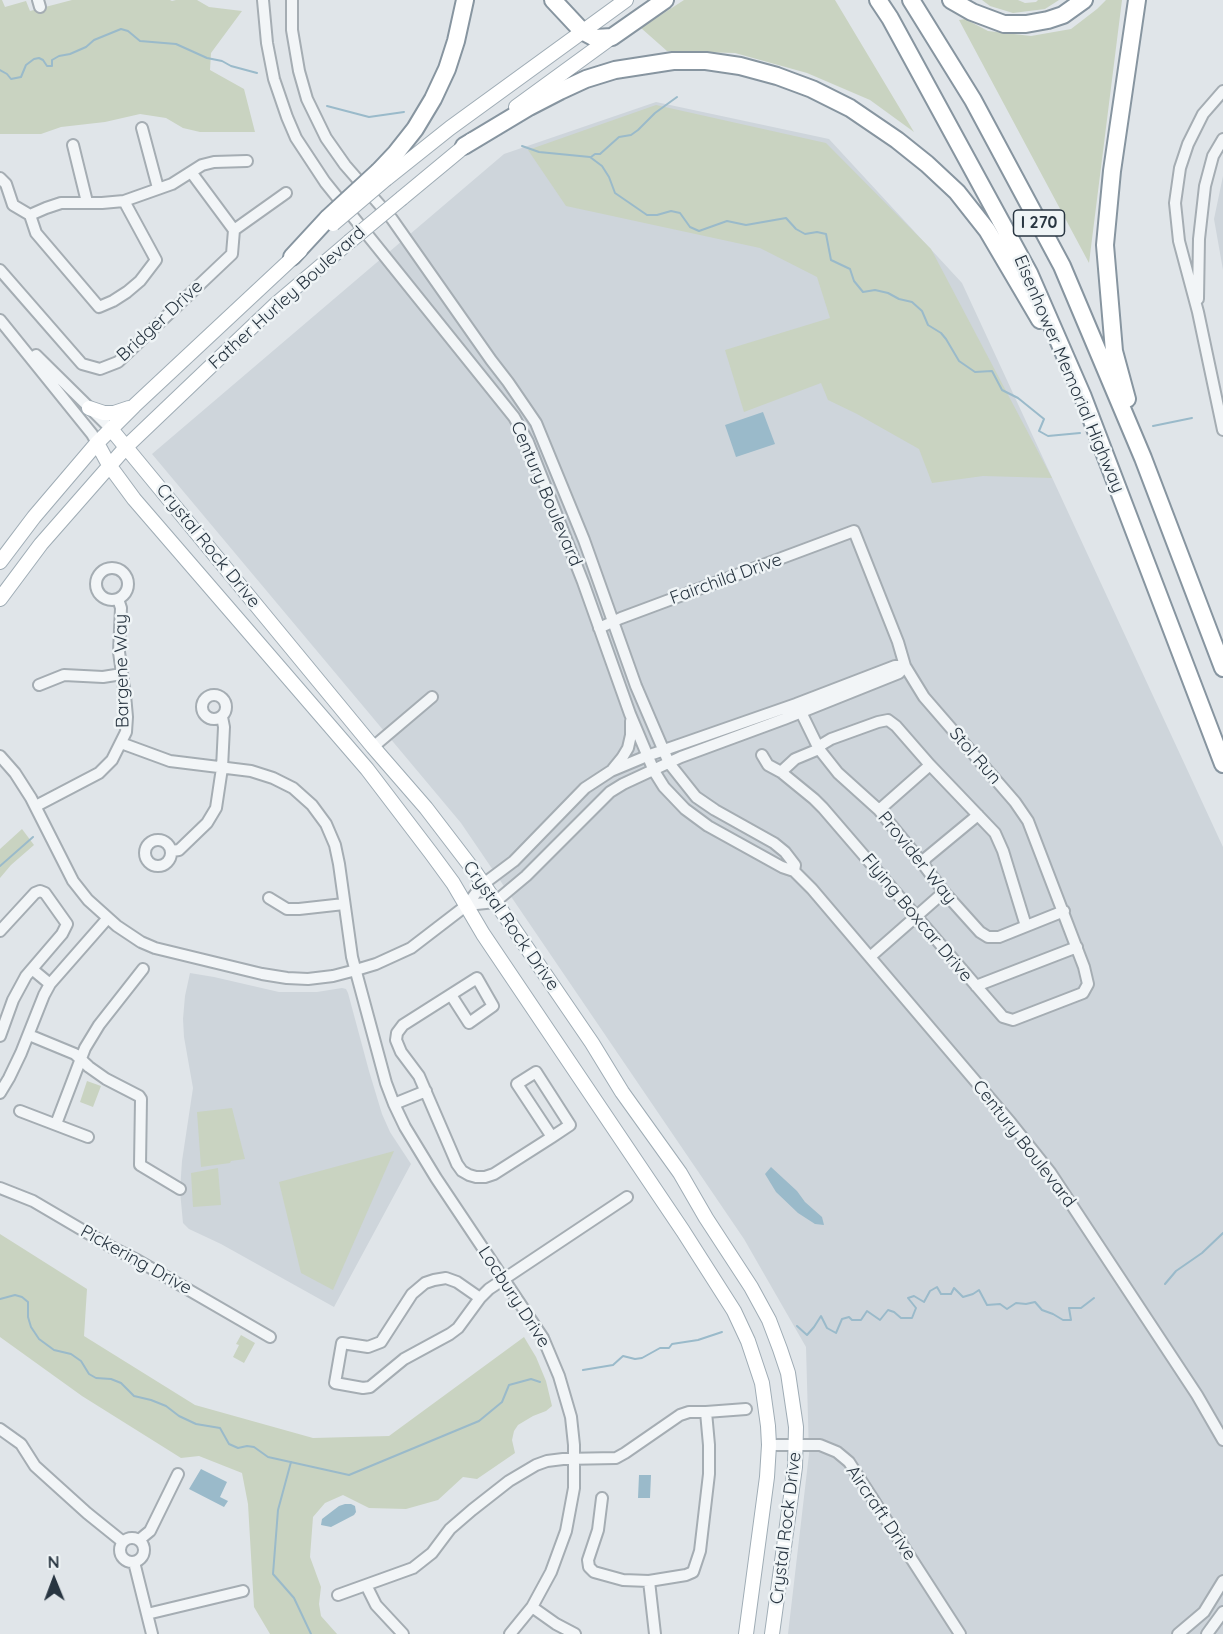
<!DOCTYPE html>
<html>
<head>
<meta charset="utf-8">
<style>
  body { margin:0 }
  #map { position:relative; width:1223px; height:1634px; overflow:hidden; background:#e0e5e9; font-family:Quicksand,sans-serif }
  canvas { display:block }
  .north { position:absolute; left:24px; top:1550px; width:60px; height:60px; -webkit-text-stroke:4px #eff4f6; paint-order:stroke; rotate:359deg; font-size:16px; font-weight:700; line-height:24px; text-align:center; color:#283541 }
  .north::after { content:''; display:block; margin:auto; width:21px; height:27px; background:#283541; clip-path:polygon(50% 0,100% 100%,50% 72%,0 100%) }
</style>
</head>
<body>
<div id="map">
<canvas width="1223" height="1634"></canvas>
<div class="north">N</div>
</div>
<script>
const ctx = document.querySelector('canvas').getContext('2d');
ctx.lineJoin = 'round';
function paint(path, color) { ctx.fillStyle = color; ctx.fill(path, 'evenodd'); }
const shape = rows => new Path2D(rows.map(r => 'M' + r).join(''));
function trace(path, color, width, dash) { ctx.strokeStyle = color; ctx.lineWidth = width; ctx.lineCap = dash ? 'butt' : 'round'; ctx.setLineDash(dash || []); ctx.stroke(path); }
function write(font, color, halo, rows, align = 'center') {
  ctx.font = font + ' Quicksand,sans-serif'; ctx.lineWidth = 5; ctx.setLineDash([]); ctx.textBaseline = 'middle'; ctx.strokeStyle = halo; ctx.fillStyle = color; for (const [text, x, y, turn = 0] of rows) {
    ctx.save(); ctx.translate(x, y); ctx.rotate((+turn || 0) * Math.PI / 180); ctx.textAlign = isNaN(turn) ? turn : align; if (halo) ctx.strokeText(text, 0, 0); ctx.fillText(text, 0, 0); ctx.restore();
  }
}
paint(shape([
  [656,102,829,139,962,283,1223,847,1223,1634,788,1634,809,1454,806,1347,744,1239,461,823,152,454,504,154],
  [1223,176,1223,270,1214,219],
  [190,973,214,977,279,992,317,992,342,988,346,989,348,993,369,1071,382,1114,390,1132,411,1164,334,1307,221,1244,189,1229,183,1223,180,1191,182,1161,193,1088,184,1037,183,1019,185,996]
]), '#ced5db');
paint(shape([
  [0,0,2,0,5,7,26,1,30,11,72,0,170,0,172,1,176,0,197,0,209,7,242,11,211,53,210,70,244,89,255,132,200,132,183,128,166,118,140,114,105,122,61,127,41,134,0,134],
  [684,0,835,0,914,132,870,100,807,73,735,53,667,51,641,28],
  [982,0,1018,0,1025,3,1036,2,1038,0,1059,0,1045,9,1013,13,990,6],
  [1106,0,1122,0,1089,263,959,20,965,19,988,31,1031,36,1071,29,1097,9],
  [656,105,826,143,931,249,1052,478,983,476,932,483,919,449,857,414,828,400,821,383,744,412,725,350,830,318,817,277,760,248,566,206,528,150],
  [22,829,34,845,11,865,0,878,0,849],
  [87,1081,101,1086,93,1107,80,1102],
  [232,1108,245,1159,231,1161,230,1163,201,1167,197,1112],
  [394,1151,333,1290,301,1273,279,1182],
  [218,1168,221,1205,193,1207,191,1173],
  [0,1234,87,1289,84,1336,195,1405,313,1438,389,1436,524,1337,536,1357,546,1381,552,1406,546,1411,533,1416,518,1425,514,1431,512,1440,515,1453,477,1479,463,1477,438,1500,406,1509,369,1508,343,1495,325,1503,313,1517,310,1557,321,1587,319,1604,321,1616,337,1634,270,1634,254,1607,248,1504,242,1473,199,1456,181,1458,82,1396,0,1337],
  [241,1335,255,1343,244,1363,233,1357,239,1345,236,1344]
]), '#c9d3c1');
paint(shape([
  [763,412,775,444,736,457,725,425],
  [771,1167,797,1191,805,1202,822,1217,824,1225,815,1224,798,1213,776,1192,765,1174],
  [201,1469,227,1482,220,1497,228,1501,224,1507,189,1489],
  [639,1475,651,1475,650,1498,638,1498],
  [345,1504,351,1504,355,1506,356,1512,354,1515,331,1527,321,1525,322,1519,339,1506]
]), '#9abaca');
trace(shape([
  [0,70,7,74,11,79,21,77,26,65,34,59,39,58,43,60,47,66,52,66,52,60,59,56,70,54,86,47,94,40,121,29,128,31,140,41,176,44,207,58,222,61,231,66,257,73],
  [327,106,369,117,404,112],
  [522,146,539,152,590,157,602,166,609,177,615,193,647,215,657,215,671,211,680,213,690,227,699,231,727,221,746,225,786,218,796,229,805,234,817,232,826,234,831,260,850,269,854,281,863,292,875,290,888,293,899,299,912,302,922,311,928,325,941,333,946,339,959,361,975,372,992,371,1002,390,1018,398,1044,419,1039,431,1048,436,1080,433],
  [591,157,595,154,600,154,619,137,631,135,638,130,655,113,677,97],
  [1153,426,1192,418],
  [0,866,33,837],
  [1165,1284,1176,1271,1202,1253,1223,1233],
  [0,1299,15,1295,22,1297,28,1302,28,1317,31,1327,39,1339,54,1350,71,1354,81,1361,89,1374,96,1378,111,1379,121,1383,134,1396,151,1400,166,1406,179,1416,196,1424,220,1428,229,1444,238,1448,247,1446,254,1447,268,1457,349,1475,479,1421,502,1402,509,1385,531,1379,540,1382],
  [797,1326,807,1335,814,1327,821,1316,827,1328,836,1333,842,1319,849,1317,852,1320,861,1320,867,1311,880,1320,888,1310,894,1312,901,1318,912,1318,916,1308,908,1298,914,1296,924,1302,930,1291,937,1287,941,1294,951,1294,954,1288,963,1297,973,1294,979,1290,987,1305,1000,1304,1007,1309,1016,1303,1026,1304,1035,1302,1042,1310,1053,1314,1063,1320,1071,1320,1069,1308,1081,1308,1094,1298],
  [583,1370,613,1365,623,1356,635,1359,642,1358,660,1348,669,1348,672,1344,698,1340,722,1332],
  [291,1462,278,1510,273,1574,294,1598,311,1634]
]), '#9abaca', 2);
const minor = shape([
  [38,0,40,7],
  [263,0,267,43,274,79,287,117,296,138,325,182,514,417,528,442,583,582,630,714,654,771,664,787,685,809,708,826,782,867,794,871,812,889,1011,1123,1050,1172,1197,1395,1223,1440],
  [292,0,292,30,299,71,307,99,326,138,345,165,392,219,491,360,508,382,536,423,584,540,636,686,669,763,696,797,715,810,774,843,785,852,795,865,794,871],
  [1223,91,1203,114,1188,144,1180,168,1175,203,1179,241,1198,312,1223,430],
  [142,128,158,188],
  [73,145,87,202],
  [191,172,234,230],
  [0,178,6,184,13,205,30,215,36,233,99,307,113,301,127,292,140,281,156,260,124,201],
  [30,215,46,208,61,203,102,203,124,201,172,184,202,165,214,162,247,161],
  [0,270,82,364,100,369,118,362,232,254,234,230,286,193],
  [1198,299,1199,239,1205,186,1213,156,1223,139],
  [0,320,92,434,97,443],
  [36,355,111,429],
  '96 584a16 16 0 1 1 32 0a16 16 0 1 1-32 0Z',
  [599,628,621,618,854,531,898,642,905,666,924,697,1015,802,1028,821,1084,967,1088,984,1083,993,1013,1020,1003,1017,823,808,814,799,781,772,768,765,762,755],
  [39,685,64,675,103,677,122,674],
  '202 707a12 12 0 1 1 24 0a12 12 0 1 1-24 0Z',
  [799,708,819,749,838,773,879,810,923,864,944,892,980,932,988,937,999,937,1064,911],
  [121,743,170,761,251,771,273,778,293,788,312,805,326,824,335,845,339,864,352,957,386,1083,394,1104,405,1127,436,1178,543,1338,559,1376,571,1417,574,1445,574,1488,566,1531,551,1572,532,1607,510,1634],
  [373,747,432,697],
  [0,756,15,773,31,798,73,881,88,900,117,926,141,942,155,948,262,974,287,978,308,979,333,976,356,970,376,964,411,948,467,905,482,885,514,861,585,788,611,771,647,756,796,704,895,666,905,666,899,673,784,719,681,757,623,784,610,792,526,876,495,902,467,905],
  [613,769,622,758,628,748,631,735,631,721],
  [781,772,795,759,819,749,821,745,831,739,878,722,888,720,896,726,930,765,995,833,1003,851,1026,926],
  [36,806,99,773,112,760,126,732,127,717,125,695,119,652,121,608,118,599],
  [879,810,930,765],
  '145 853a13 13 0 1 1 26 0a13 13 0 1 1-26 0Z',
  [172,851,179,850,207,823,216,808,222,768,224,727,222,717],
  [923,864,926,858,978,815],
  [269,898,287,909,299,909,344,904],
  [0,931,35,893,40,891,45,893,67,924,62,934,26,976,13,1000,0,1036],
  [870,957,944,892],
  [32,969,50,984],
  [976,986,1077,947],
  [451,995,469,1023,493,1006,477,978,403,1025,397,1033,396,1040,401,1052,419,1076,457,1164,462,1171,469,1175,476,1177,485,1177,494,1174,552,1137,570,1125,536,1072,517,1084,552,1137],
  [29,1035,75,1054,89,1067,106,1079,139,1096,141,1099,140,1165,180,1189],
  [0,1093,9,1078,21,1053,44,995,50,984,107,919],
  [394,1104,426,1091],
  [20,1111,88,1137],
  [56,1124,85,1048,99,1025,143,969],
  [0,1188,33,1201,113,1248,137,1260,270,1337],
  [480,1298,457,1282,446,1278,434,1280,425,1283,412,1294,381,1342,368,1347,342,1343,335,1383,363,1388,370,1387,404,1359,450,1334,458,1328,480,1298,489,1289,627,1197],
  [706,1412,746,1409],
  [0,1429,21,1444,35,1466,87,1513,123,1542],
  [769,1445,820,1445,837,1452,849,1462,960,1634],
  '120 1550a12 12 0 1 1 24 0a12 12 0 1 1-24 0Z',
  [139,1540,150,1531,178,1474],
  [134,1562,152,1634],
  [649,1581,655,1634],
  [366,1585,376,1605,403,1634],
  [338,1595,413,1568,432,1553,450,1529,472,1510,509,1481,536,1465,547,1461,563,1459,616,1458,625,1453,680,1415,689,1412,706,1412,709,1445,709,1474,700,1551,693,1572,686,1575,649,1581,623,1580,594,1572,589,1567,588,1560,598,1530,602,1498],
  [532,1607,556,1624,575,1634],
  [147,1614,243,1591],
  [1178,1634,1204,1612,1223,1581],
  [1207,1634,1223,1612]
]);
const major = shape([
  [516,107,612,37],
  [386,179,450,128,626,0],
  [402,198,472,140],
  [89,408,104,413,114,413,129,408],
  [111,429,373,747,426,808,475,872,592,1043,622,1092,680,1173,706,1218,751,1287,769,1320,780,1349,788,1373,796,1427,795,1467,772,1634],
  [97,443,109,465,134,499,367,769,431,853,453,883,483,934,683,1231,734,1311,748,1341,762,1383,768,1426,769,1445,767,1477,746,1634],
  [0,562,34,517,97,443,134,406,300,251],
  [0,599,41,544,127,446,276,304,349,242]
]);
const highway = shape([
  [553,0,582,31,595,38,612,37,665,0],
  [878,0,890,18,1029,273,1083,397,1223,764],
  [911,0,973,100,1062,266,1143,458,1223,668],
  [951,0,972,12,1004,24,1026,24,1048,20,1063,15,1084,0],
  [464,146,529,107,560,91,586,79,615,70,673,61,706,61,740,66,777,76,812,89,850,108,897,140,927,164,957,192,987,230,1040,320],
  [379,171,396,153,415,129,433,99,447,69,456,41,465,0],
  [292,257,328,218],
  [1127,399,1114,351,1105,245,1112,171,1137,0]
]);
trace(minor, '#a5adb3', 14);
trace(major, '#9facb5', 16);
trace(highway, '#8795a0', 20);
trace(minor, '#f2f5f7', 10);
trace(major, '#fff', 14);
trace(highway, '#fff', 16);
const majorBridge = shape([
  [333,224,386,179],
  [349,242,402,198]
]);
const highwayBridge = shape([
  [328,218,379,171]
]);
trace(majorBridge, '#9facb5', 16, []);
trace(highwayBridge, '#8795a0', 20, []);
trace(majorBridge, '#fff', 14);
trace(highwayBridge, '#fff', 16);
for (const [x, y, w] of [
  [1039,223,51]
]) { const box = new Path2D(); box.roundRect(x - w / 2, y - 13, w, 26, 4.5); ctx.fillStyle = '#eff4f6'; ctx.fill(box); trace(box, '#283541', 1.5); }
write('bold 16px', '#283541', null, [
  ["I 270",1039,223]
]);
write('18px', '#283541', '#eff4f6', [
  ["Father Hurley Boulevard",287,298,-42],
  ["Bridger Drive",160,321,-43],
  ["Eisenhower Memorial Highway",1069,374,67],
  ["Century Boulevard",546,494,67],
  ["Crystal Rock Drive",208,546,51],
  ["Fairchild Drive",726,579,-20],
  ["Bargene Way",122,671,-91],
  ["Stol Run",975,756,49],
  ["Provider Way",917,858,51],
  ["Flying Boxcar Drive",917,918,50],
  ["Crystal Rock Drive",511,926,55],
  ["Century Boulevard",1024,1144,52],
  ["Pickering Drive",136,1260,29],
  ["Locbury Drive",514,1297,57],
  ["Aircraft Drive",881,1513,56],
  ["Crystal Rock Drive",786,1528,-83]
]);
</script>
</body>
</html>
